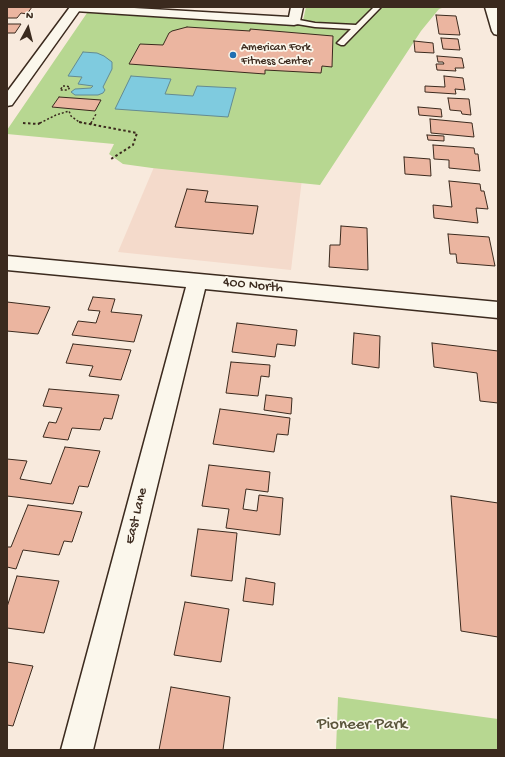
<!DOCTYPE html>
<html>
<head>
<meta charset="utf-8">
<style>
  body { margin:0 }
  #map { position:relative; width:505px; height:757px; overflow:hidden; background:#f8eadd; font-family:"Gochi Hand",sans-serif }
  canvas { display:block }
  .frame { position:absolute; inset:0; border:8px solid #3b2a1e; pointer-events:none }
  .north { position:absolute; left:8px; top:8px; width:40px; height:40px; -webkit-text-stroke:3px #fbf7ec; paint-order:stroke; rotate:7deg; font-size:11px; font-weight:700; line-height:16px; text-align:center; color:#3b2a1e }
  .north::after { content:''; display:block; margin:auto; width:14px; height:18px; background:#3b2a1e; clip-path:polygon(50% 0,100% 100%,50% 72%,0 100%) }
</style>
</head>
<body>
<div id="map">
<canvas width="505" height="757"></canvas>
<div class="frame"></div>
<div class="north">N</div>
</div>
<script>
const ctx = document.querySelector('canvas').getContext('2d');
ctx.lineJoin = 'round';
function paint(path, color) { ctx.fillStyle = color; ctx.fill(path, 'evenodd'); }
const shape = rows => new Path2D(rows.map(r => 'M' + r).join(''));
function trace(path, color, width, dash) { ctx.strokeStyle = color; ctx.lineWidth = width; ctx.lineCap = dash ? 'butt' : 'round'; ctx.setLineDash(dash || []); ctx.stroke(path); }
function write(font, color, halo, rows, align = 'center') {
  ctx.font = font + ' "Gochi Hand",sans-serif'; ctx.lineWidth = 3.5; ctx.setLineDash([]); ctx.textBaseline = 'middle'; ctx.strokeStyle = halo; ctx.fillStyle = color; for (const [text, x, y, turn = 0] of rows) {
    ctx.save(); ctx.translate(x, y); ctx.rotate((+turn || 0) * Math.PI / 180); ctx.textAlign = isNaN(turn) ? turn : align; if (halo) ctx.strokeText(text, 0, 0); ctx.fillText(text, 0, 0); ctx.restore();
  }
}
paint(shape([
  [154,167,302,179,291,270,118,252]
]), '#f4dacb');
paint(shape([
  [306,7,445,7,439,9,421,31,320,185,152,168,123,164,109,154,114,144,7,134,7,130,87,13,302,25],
  [338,697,498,719,498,750,336,750]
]), '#b7d791');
const water = shape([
  [83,52,97,53,104,56,112,62,112,69,103,87,105,90,103,93,98,95,75,95,71,92,75,89,91,88,93,86,78,84,82,77,68,76,83,52],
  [131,76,171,79,165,94,193,96,197,86,236,88,228,117,115,109,131,76]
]);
paint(water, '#7fcbdf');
trace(water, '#648b92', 1);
const building = shape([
  [7,7,32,7,27,14,21,13,17,18,7,18,7,7],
  [436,15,456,16,460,35,439,34,436,15],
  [7,24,21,24,15,33,7,33,7,24],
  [187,27,250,31,250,29,333,36,332,67,322,66,321,73,265,70,265,74,129,64,140,44,163,45,169,33,172,31,187,27],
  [441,38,458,39,460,50,443,49,441,38],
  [414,41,433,43,434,53,415,52,414,41],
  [437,56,462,58,464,68,455,68,456,71,437,70,436,64,444,64,443,62,438,62,437,56],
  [444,76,463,78,465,90,455,89,456,94,425,92,425,86,445,87,444,76],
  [59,97,101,100,95,111,52,107,59,97],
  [448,98,469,99,471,115,462,114,461,111,450,110,448,98],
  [418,107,441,109,442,117,419,115,418,107],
  [430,119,472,123,474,137,431,133,430,119],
  [427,135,444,136,444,141,428,140,427,135],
  [433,145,474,148,475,154,478,154,480,171,449,168,449,160,434,159,433,145],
  [404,157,430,159,431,176,405,174,404,157],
  [449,181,480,184,481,191,484,191,488,209,476,208,478,223,434,218,433,205,452,207,449,181],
  [187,189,208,191,205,202,258,206,253,234,175,227,187,189],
  [341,226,367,228,368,270,329,267,330,245,340,245,341,226],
  [448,234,489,237,495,266,457,263,456,254,450,254,448,234],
  [93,297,115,299,111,312,142,315,134,342,72,335,78,321,96,323,100,311,88,310,93,297],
  [7,302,50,307,38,334,7,331,7,302],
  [237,323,297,330,295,346,277,344,275,357,232,352,237,323],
  [354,333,380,336,379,368,352,364,354,333],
  [432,343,498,351,498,403,480,401,477,373,434,367,432,343],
  [73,344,131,350,121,380,89,376,93,366,66,363,73,344],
  [231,362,270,365,269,377,261,376,258,396,226,393,231,362],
  [49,389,119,395,112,419,104,418,100,430,72,428,68,440,43,437,49,422,56,423,62,408,43,406,49,389],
  [266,395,292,398,291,414,264,410,266,395],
  [220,409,290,418,288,435,277,434,274,452,213,444,220,409],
  [65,447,100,451,88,487,79,486,73,504,7,496,7,459,27,461,20,479,51,484,65,447],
  [209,465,270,472,268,492,246,489,243,509,257,511,259,495,283,498,280,535,226,528,229,509,202,506,209,465],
  [451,496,498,503,498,637,461,631,451,496],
  [28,505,82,512,72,542,64,541,59,555,23,550,16,569,7,567,7,547,11,547,28,505],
  [198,529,237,533,232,581,191,576,198,529],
  [17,576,59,581,44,633,7,628,7,607,17,576],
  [246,578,275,583,273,605,243,601,246,578],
  [185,602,229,609,221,662,174,655,185,602],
  [7,662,33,666,13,726,7,725,7,662],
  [171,687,230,697,223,750,159,750,171,687]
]);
paint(building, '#ebb5a0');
trace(building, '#3b2a1e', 1);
const lane = shape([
  [374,7,381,7,344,45,341,45,337,43,351,29,315,27,291,23,290,21,294,19,315,23,356,25,374,7]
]);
const street = shape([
  [70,7,117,7,289,17,291,7,303,7,300,21,298,24,294,25,75,11,71,10,70,7],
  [7,256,498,302,498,318,205,289,93,750,61,750,186,287,7,270,7,256]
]);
const secondary = shape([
  [70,7,82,7,12,105,7,106,7,92,70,7],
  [485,7,497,7,498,35,494,34,492,31,485,7]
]);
trace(lane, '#3b2a1e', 3);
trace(street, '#3b2a1e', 3);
trace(secondary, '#3b2a1e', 3);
trace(shape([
  [63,86,66,86,70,87,68,90,60,90,63,86],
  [40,123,56,115,69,111,71,116,79,122,84,123],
  [91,123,96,114]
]), '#3b2a1e', 1.5, [2, 2]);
trace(shape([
  [79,122,137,133,133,145,111,159],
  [23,123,38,124,42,122],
  [90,125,92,122]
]), '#3b2a1e', 2, [2.5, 2.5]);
paint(lane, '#fbf7ec');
paint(street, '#fbf7ec');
paint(secondary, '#fbf7ec');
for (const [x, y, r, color] of [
  [233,55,4,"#1f6fb2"]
]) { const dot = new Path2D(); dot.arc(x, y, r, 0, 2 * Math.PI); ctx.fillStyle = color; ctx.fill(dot); trace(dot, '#fbf7ec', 1.5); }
write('12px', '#3b2a1e', '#fbf7ec', [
  ["American Fork",241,48],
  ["Fitness Center",241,62]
], 'left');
write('14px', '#3b2a1e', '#fbf7ec', [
  ["400 North",253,286,6],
  ["East Lane",137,516,-76]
]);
write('17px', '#5a553b', '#fbf7ec', [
  ["Pioneer Park",362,725]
]);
</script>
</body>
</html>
